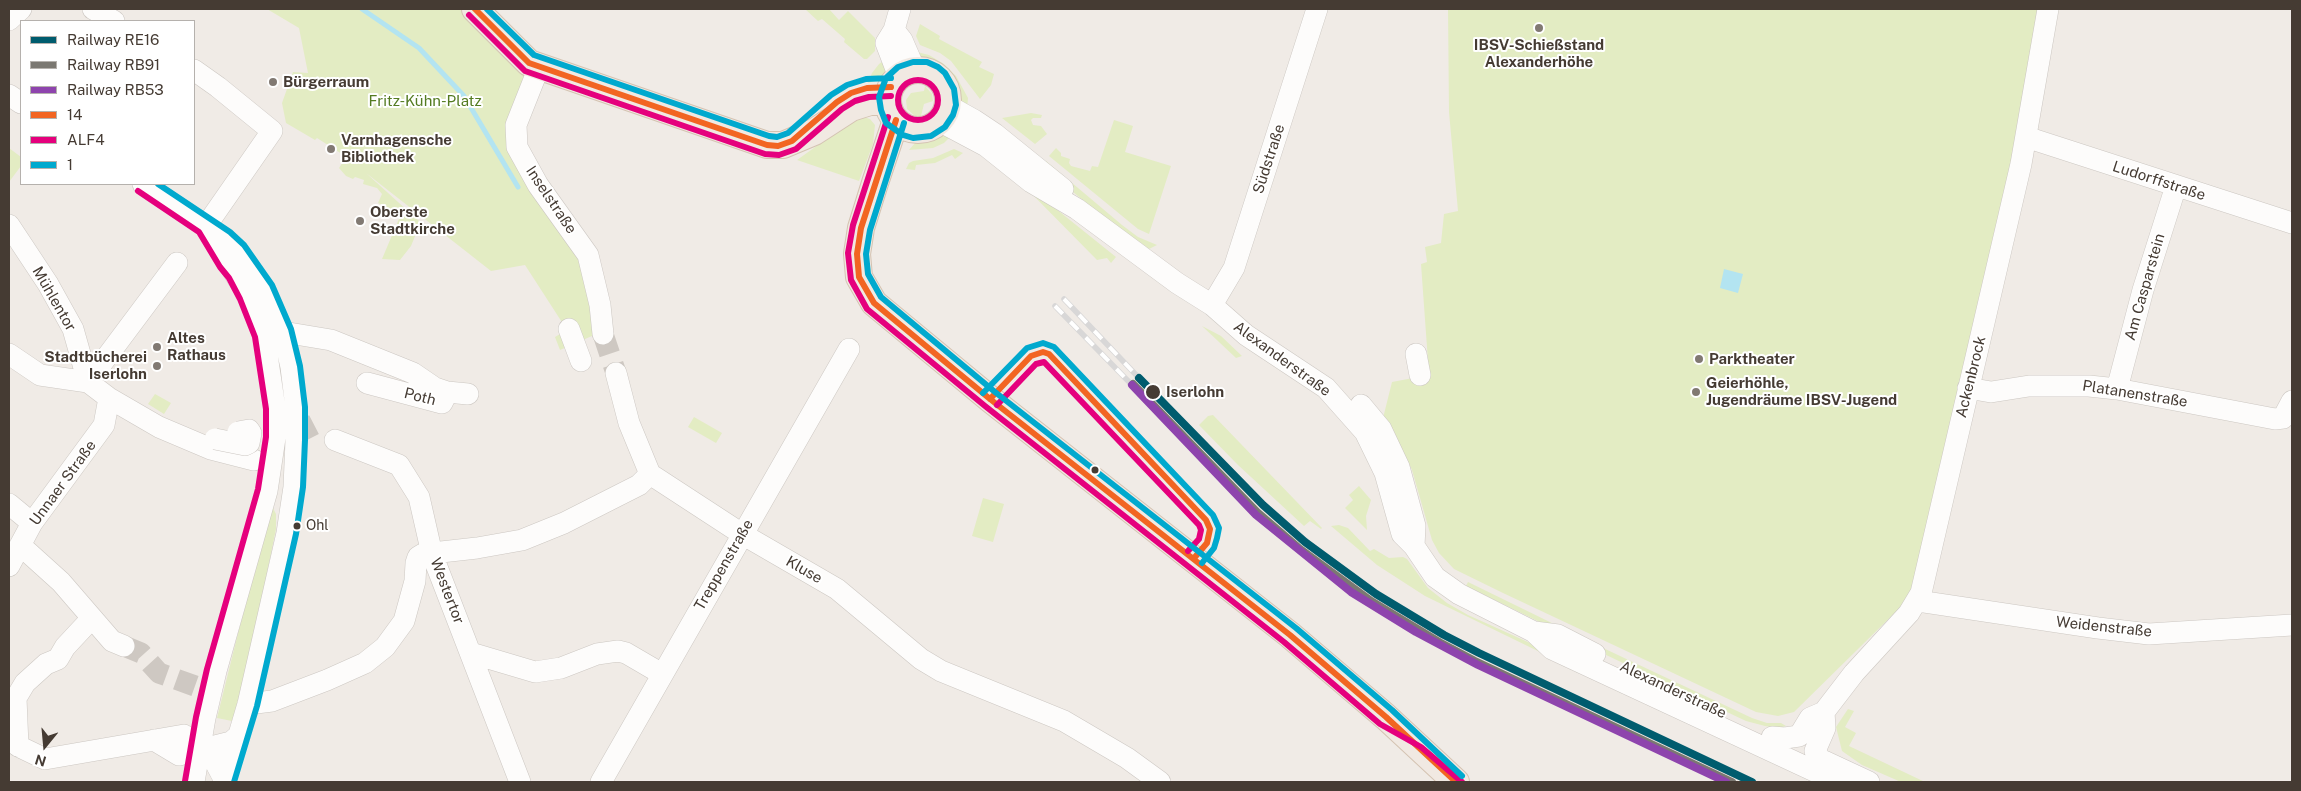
<!DOCTYPE html>
<html>
<head>
<meta charset="utf-8">
<style>
  body { margin:0 }
  #map { position:relative; width:2301px; height:791px; overflow:hidden; background:#f0ebe6; font-family:"Public Sans",sans-serif }
  canvas { display:block }
  .frame { position:absolute; inset:0; border:10px solid #453b33; pointer-events:none }
  .legend { position:absolute; left:20px; top:20px; width:175px; height:165px; box-sizing:border-box; background:#fff; border:1px solid #b5b1ad; margin:0; padding:6px 9px; list-style:none; font-size:15px; color:#453b33 }
  .legend li { display:flex; align-items:center; gap:10px; height:25px }
  .legend b { width:25px; border:1px solid #b5b1ad }
  .north { position:absolute; left:20px; top:721px; width:50px; height:50px; -webkit-text-stroke:4px #fff; paint-order:stroke; rotate:197deg; font-size:14px; font-weight:700; line-height:20px; text-align:center; color:#453b33 }
  .north::after { content:''; display:block; margin:auto; width:18px; height:22px; background:#453b33; clip-path:polygon(50% 0,100% 100%,50% 72%,0 100%) }
</style>
</head>
<body>
<div id="map">
<canvas width="2301" height="791"></canvas>
<div class="frame"></div>
<ul class="legend">
<li><b style="height:6px;background:#005c6e"></b>Railway RE16</li>
<li><b style="height:6px;background:#7b7872"></b>Railway RB91</li>
<li><b style="height:6px;background:#8e44ad"></b>Railway RB53</li>
<li><b style="height:6px;background:#f26522"></b>14</li>
<li><b style="height:6px;background:#e5007d"></b>ALF4</li>
<li><b style="height:6px;background:#00a9ce"></b>1</li>
</ul>
<div class="north">N</div>
</div>
<script>
const ctx = document.querySelector('canvas').getContext('2d');
ctx.lineJoin = 'round';
function paint(path, color) { ctx.fillStyle = color; ctx.fill(path, 'evenodd'); }
const shape = rows => new Path2D(rows.map(r => 'M' + r).join(''));
function trace(path, color, width, dash) { ctx.strokeStyle = color; ctx.lineWidth = width; ctx.lineCap = dash ? 'butt' : 'round'; ctx.setLineDash(dash || []); ctx.stroke(path); }
function write(font, color, halo, rows, align = 'center') {
  ctx.font = font + ' "Public Sans",sans-serif'; ctx.lineWidth = 4; ctx.setLineDash([]); ctx.textBaseline = 'middle'; ctx.strokeStyle = halo; ctx.fillStyle = color; for (const [text, x, y, turn = 0] of rows) {
    ctx.save(); ctx.translate(x, y); ctx.rotate((+turn || 0) * Math.PI / 180); ctx.textAlign = isNaN(turn) ? turn : align; if (halo) ctx.strokeText(text, 0, 0); ctx.fillText(text, 0, 0); ctx.restore();
  }
}
paint(shape([
  [267,9,465,9,534,71,513,125,586,255,601,332,560,350,555,337,567,330,525,265,491,271,366,173,419,221,418,229,411,246,400,260,382,259,401,214,378,203,382,194,377,188,363,184,364,180,355,177,353,179,346,176,339,168,346,157,347,158,345,156,317,138,315,140,286,123,282,103,293,72,308,73,299,28],
  [805,9,829,9,839,20,848,11,875,38,875,51,867,59,864,59,844,42,845,39,822,19,818,21],
  [1448,9,2046,9,1919,589,1794,712,1778,716,1756,712,1503,593,1454,569,1439,553,1432,540,1412,470,1391,427,1383,418,1392,382,1429,375,1421,264,1427,262,1425,247,1441,243,1444,214,1458,211,1449,112],
  [920,24,940,36,939,39,982,62,979,67,994,74,991,85,980,99,951,61,940,53,920,45,916,36],
  [913,51,929,55,944,64,956,76,968,98,967,110,953,97,949,84,943,76,917,59],
  [885,60,887,72,884,78,868,83,872,73,879,64],
  [925,86,932,94,933,101,924,104,921,116,915,116,907,109,906,100,911,93,924,91],
  [1031,113,1042,115,1041,118,1033,118,1031,120,1033,125,1041,126,1047,134,1035,144,1002,118],
  [864,117,870,119,875,125,873,144,859,181,797,160,853,120],
  [1114,120,1133,126,1125,152,1171,166,1149,234,1138,229,1049,156,1056,148,1061,153,1061,156,1070,159,1069,163,1071,166,1090,171,1092,166,1098,167],
  [939,132,952,135,944,143,933,148,909,150,921,136],
  [9,148,21,157,21,166,9,182],
  [954,149,963,153,955,159,952,155,935,163,916,165,915,170,906,169,909,163,913,161,933,158],
  [1046,161,1122,225,1138,237,1157,245,1149,249,1095,210,1045,169],
  [1026,188,1030,188,1116,257,1111,263,1107,258,1097,260],
  [1202,326,1221,336,1242,356,1236,358],
  [155,394,171,403,164,414,148,404],
  [1213,415,1322,528,1321,529,1310,521,1304,526,1238,465,1199,425,1208,416],
  [694,417,722,433,716,443,688,427],
  [1359,486,1371,500,1366,516,1367,530,1345,508,1353,500,1349,495],
  [983,498,1004,504,993,542,972,536],
  [269,508,273,508,276,514,276,529,255,633,237,709,232,721,217,718],
  [1339,525,1348,528,1370,551,1374,549,1389,558,1403,557,1407,559,1428,588,1447,603,1468,615,1550,652,1546,655,1425,596,1377,565,1331,526],
  [1468,582,1560,627,1560,632,1466,586],
  [1569,632,1752,718,1767,723,1781,723,1786,726,1778,728,1765,726,1746,721,1568,637],
  [1848,709,1854,711,1845,727,1856,733,1849,746,1925,782,1901,782,1862,765,1842,751,1836,727]
]), '#e3ecc3');
paint(shape([
  [1724,269,1743,274,1738,293,1720,288]
]), '#b3e4f1');
trace(shape([
  [362,9,419,48,464,96,518,187]
]), '#b3e4f1', 5);
trace(shape([
  [603,334,616,373],
  [232,441,292,436,317,423],
  [124,646,141,653,159,673,195,686]
]), '#cec8c2', 21, [21, 11]);
const minor = shape([
  [93,9,114,21],
  [9,20,21,9],
  [894,30,902,40,915,70],
  [539,67,516,125,517,147,538,185,588,255,600,305,603,334],
  [194,70,218,87,272,131,206,226],
  [899,77,886,43,894,30,900,9],
  [9,95,21,103],
  [947,105,974,120,995,134,1063,189],
  [939,121,986,146,1031,182,1077,209,1177,283,1212,305,1246,335,1326,388,1365,432,1385,473,1402,534,1414,546,1435,577,1459,594,1534,632,1552,649,1838,782],
  [2026,137,2292,223],
  [143,184,225,239,237,251,264,289,283,332,291,367,296,408,296,440,294,487,287,533,248,704,225,782],
  [9,225,48,284,73,329,88,382,109,398,159,427,211,449,254,460],
  [1212,305,1234,268,1317,9],
  [569,329,581,361],
  [283,332,331,340,413,373,435,388,447,392,468,394],
  [9,354,40,375,88,382,177,263],
  [1416,354,1420,375],
  [616,373,629,423,650,474],
  [367,383,442,403,446,395],
  [1968,388,1991,392,2029,386,2089,386,2117,389,2275,419,2283,418,2292,401],
  [2117,389,2143,290,2176,186],
  [1361,405,1381,429,1399,467,1415,526,1414,546],
  [335,440,399,465,419,497,432,554,520,782],
  [650,474,742,534,837,589,921,659,941,671,1064,721,1127,758,1160,782],
  [9,504,32,523],
  [20,545,61,582,112,641,124,646],
  [9,566,32,523,104,425,109,398],
  [1918,601,2098,628,2149,634,2292,625],
  [1534,632,1558,635,1595,654],
  [471,653,535,672,561,668,597,654,618,651,626,653,662,674],
  [248,704,272,701,327,680,365,663,385,647,404,621,415,581,416,563,418,557,423,554,477,548,522,540,564,523,639,485,650,474],
  [1772,737,1785,738,1799,736,1810,718,1824,712,1854,673,1909,613,1921,593,2021,164,2048,9],
  [154,740,179,755,231,742,238,736],
  [18,746,45,759,184,735,215,762,225,781],
  [18,746,16,698,25,683,46,664,58,659,65,647,92,618],
  [1821,760,1815,751,1825,728,1824,712],
  [1824,761,1869,782],
  [194,782,205,718,216,671,267,491,275,438,275,408,264,335,248,295,212,237],
  [601,782,849,349]
]);
const major = shape([
  [475,9,529,63,767,145,783,145,814,132,851,108,870,102,888,102],
  '888 100a30 30 0 1 1 60 0a30 30 0 1 1-60 0Z',
  [896,120,875,183,861,228,857,254,859,277,874,303,990,399,1290,635,1386,717,1456,782]
]);
trace(minor, '#ccc7c2', 22);
trace(major, '#d4c3b2', 28);
trace(minor, '#fdfcfb', 21);
trace(major, '#f1e9e2', 26);
const rail = shape([
  [1064,299,1139,378],
  [1055,306,1132,385]
]);
trace(rail, '#d8d7d7', 5.5);
trace(rail, '#fff', 4, [11]);
const minorBridge = shape([
  [215,439,245,445,249,443,251,433,249,430,238,432]
]);
trace(minorBridge, '#ccc7c2', 22, []);
trace(minorBridge, '#fdfcfb', 21);
trace(shape([
  [475,9,529,63,767,145,778,146,792,141,837,102,851,93,867,88,891,87],
  [896,120,861,228,857,254,859,277,874,303,990,399,1290,635,1386,717,1456,782],
  [990,399,1031,356,1043,352,1049,354,1206,520,1210,529,1207,543,1195,557]
]), '#f26522', 6);
trace(shape([
  [469,15,525,71,765,154,779,155,796,149,842,109,855,101,869,97,891,96],
  '898 100a20 20 0 1 1 40 0a20 20 0 1 1-40 0Z',
  [888,117,853,225,848,253,851,280,867,309,985,406,1284,642,1380,724,1421,747,1462,782],
  [138,191,199,232,220,267,229,278,240,299,255,337,266,409,266,437,258,489,207,669,196,717,185,781],
  [997,405,1036,364,1044,362,1199,525,1201,530,1199,539,1188,551]
]), '#e5007d', 6);
trace(shape([
  [487,9,534,55,769,136,777,137,788,133,831,95,847,85,866,79,891,78],
  [904,123,870,230,866,254,868,274,881,297,995,392,1296,628,1392,710,1462,776],
  [900,133,886,123,881,110,879,97,886,78,898,67,913,62,927,62,938,67,945,73,954,89,956,105,953,115,945,127,931,136,913,138,903,135],
  [158,184,230,232,244,245,272,285,291,329,300,366,305,407,305,440,303,487,296,534,257,706,234,782],
  [983,393,1027,348,1043,343,1054,347,1213,515,1219,528,1217,538,1214,548,1202,563]
]), '#00a9ce', 6);
trace(shape([
  [1139,378,1263,505,1305,542,1376,594,1444,635,1479,653,1752,782]
]), '#005c6e', 8);
trace(shape([
  [1133,384,1257,512,1300,549,1371,601,1439,642,1475,661,1732,782]
]), '#7b7872', 8);
trace(shape([
  [1132,385,1256,515,1351,592,1416,632,1478,665,1726,782]
]), '#8e44ad', 8);
for (const [x, y, r, color] of [
  [1539,28,5,"#817972"],
  [273,82,5,"#817972"],
  [331,149,5,"#817972"],
  [360,221,5,"#817972"],
  [157,347,5,"#817972"],
  [1699,359,5,"#817972"],
  [157,366,5,"#817972"],
  [1153,392,8,"#453b33"],
  [1696,392,5,"#817972"],
  [1095,470,4.5,"#453b33"],
  [297,526,4.5,"#453b33"]
]) { const dot = new Path2D(); dot.arc(x, y, r, 0, 2 * Math.PI); ctx.fillStyle = color; ctx.fill(dot); trace(dot, '#fff', 2); }
write('14px', '#453b33', '#fff', [
  ["Ohl",306,526]
], 'left');
write('bold 15px', '#453b33', '#fff', [
  ["IBSV-Schießstand",1539,45,"center"],
  ["Alexanderhöhe",1539,62,"center"],
  ["Bürgerraum",283,82],
  ["Varnhagensche",341,140],
  ["Bibliothek",341,157],
  ["Oberste",370,212],
  ["Stadtkirche",370,229],
  ["Altes",167,338],
  ["Rathaus",167,355],
  ["Stadtbücherei",147,357,"right"],
  ["Iserlohn",147,374,"right"],
  ["Parktheater",1709,359],
  ["Geierhöhle,",1706,383],
  ["Jugendräume IBSV-Jugend",1706,400]
], 'left');
write('15px', '#547b21', '#fff', [
  ["Fritz-Kühn-Platz",425,101]
]);
write('15px', '#453b33', '#fff', [
  ["Südstraße",1269,159,-72],
  ["Ludorffstraße",2159,181,18],
  ["Inselstraße",551,200,56],
  ["Am Casparstein",2145,287,-74],
  ["Mühlentor",54,299,60],
  ["Alexanderstraße",1282,359,36],
  ["Ackenbrock",1971,377,-76],
  ["Platanenstraße",2135,394,9],
  ["Poth",420,397,14],
  ["Unnaer Straße",63,483,-54],
  ["Treppenstraße",724,565,-60],
  ["Kluse",804,570,30],
  ["Westertor",447,591,69],
  ["Weidenstraße",2104,627,6],
  ["Alexanderstraße",1673,690,25]
]);
write('bold 15px', '#453b33', '#fff', [
  ["Iserlohn",1166,392]
], 'left');
</script>
</body>
</html>
